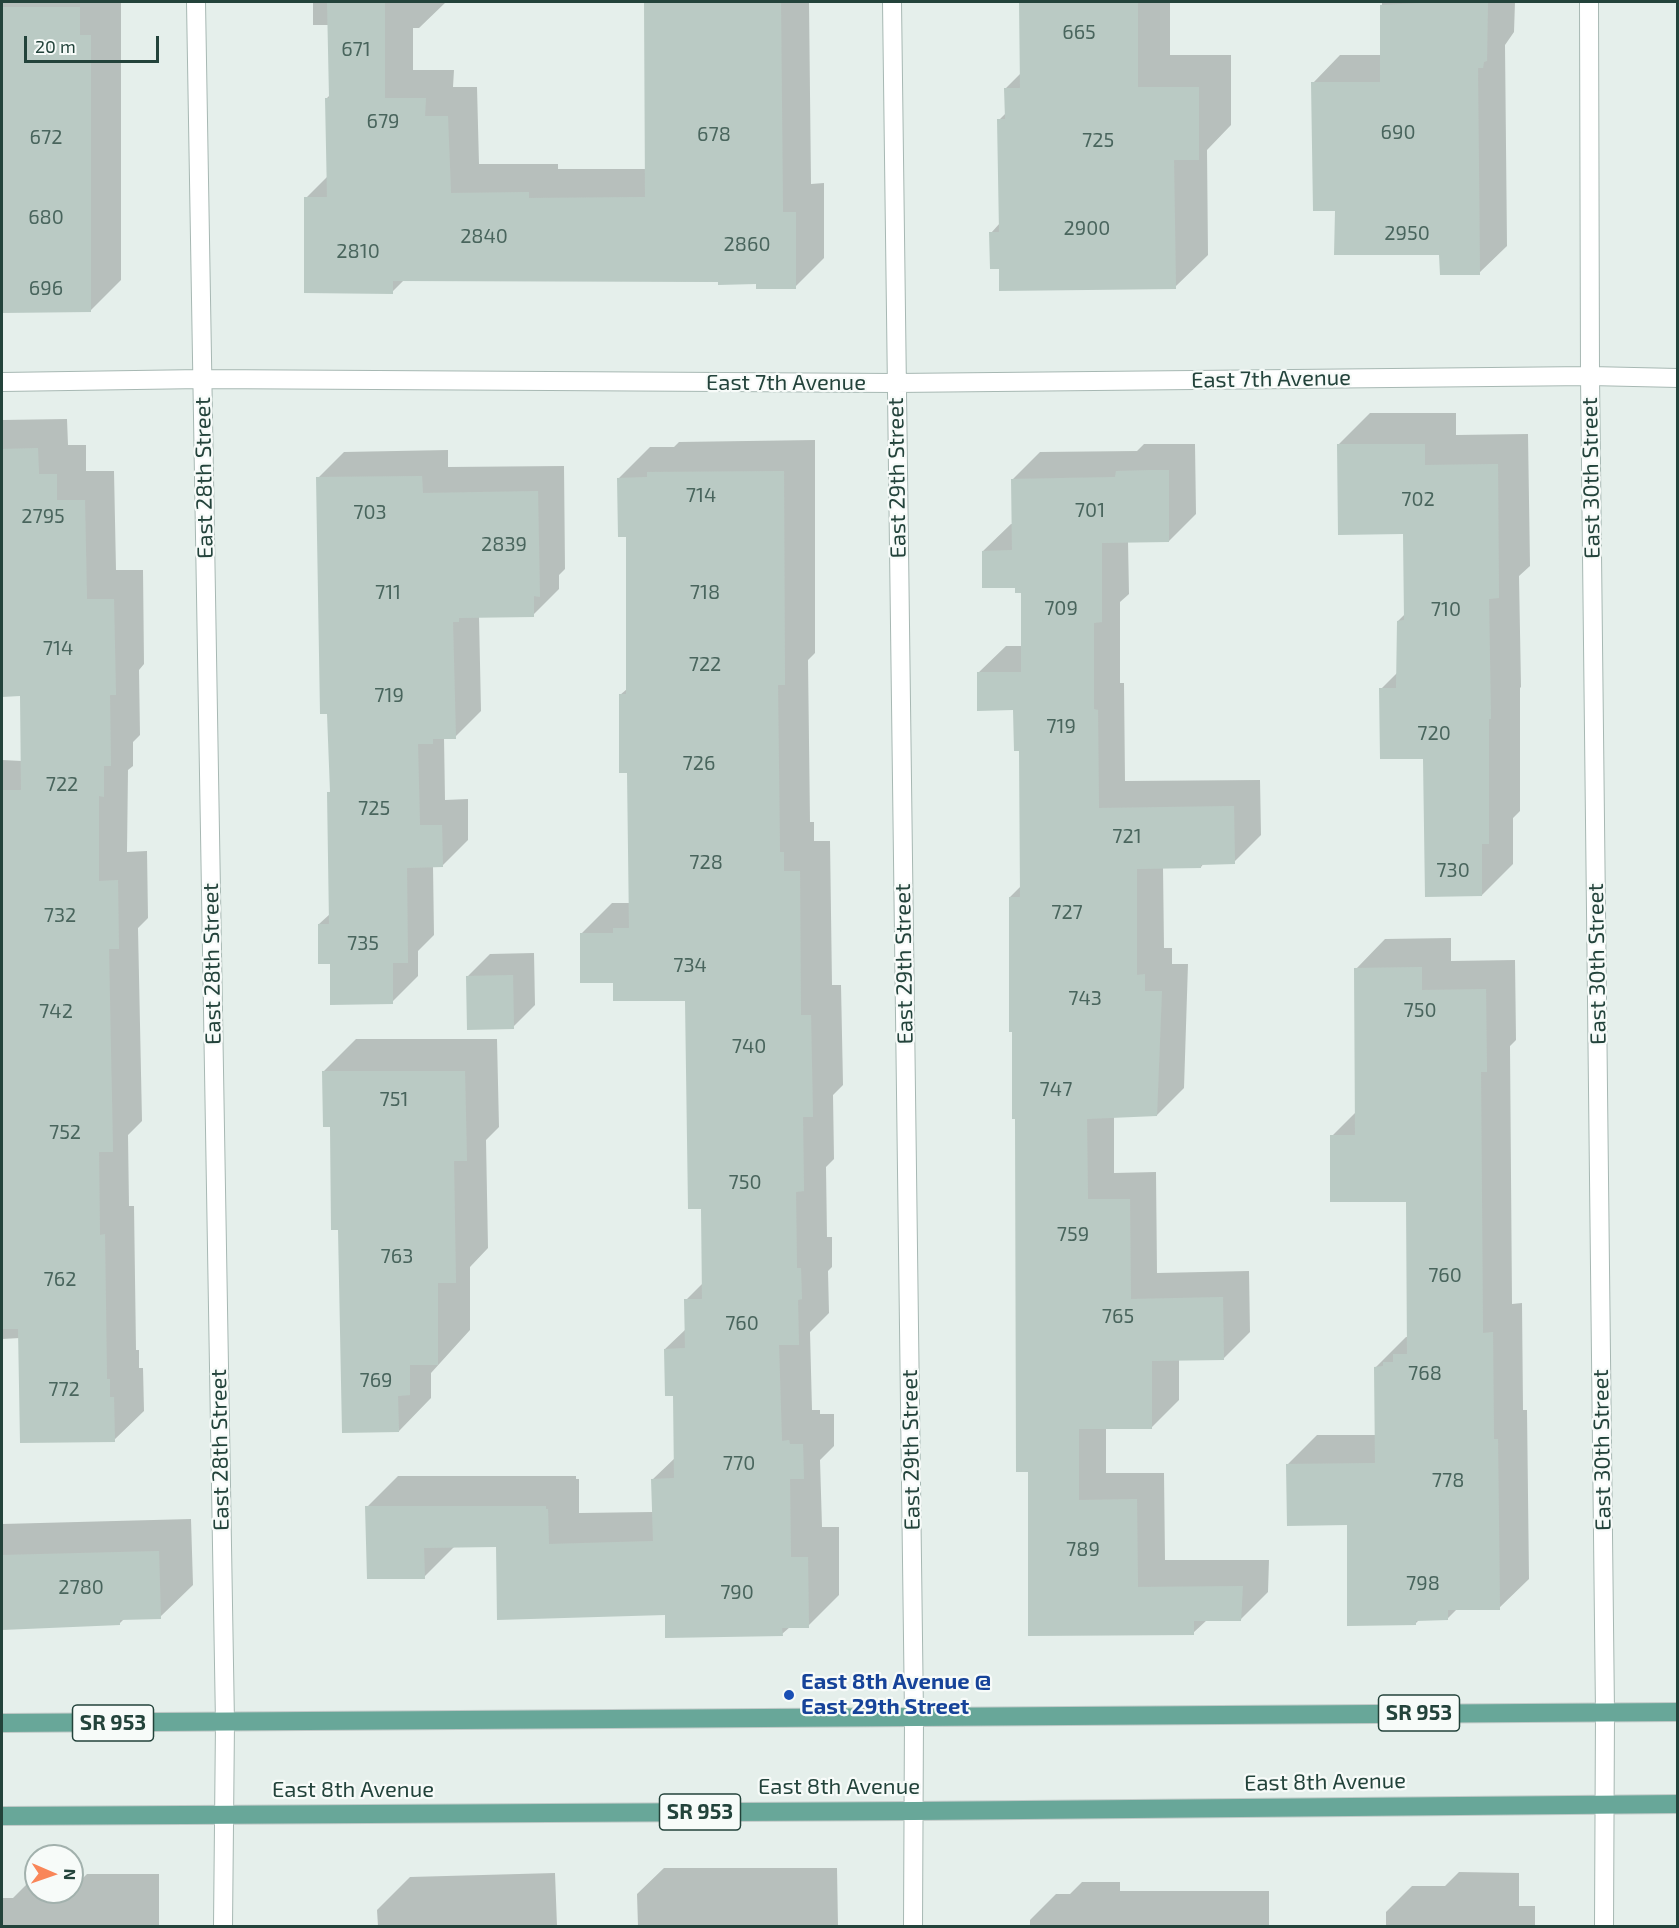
<!DOCTYPE html>
<html>
<head>
<meta charset="utf-8">
<style>
  body { margin:0 }
  #map { position:relative; width:1679px; height:1928px; overflow:hidden; background:#e5efeb; font-family:"Exo 2",sans-serif }
  canvas { display:block }
  .frame { position:absolute; inset:0; border:3px solid #23433b; pointer-events:none }
  .north { position:absolute; left:24px; top:1844px; width:60px; height:60px; box-sizing:border-box; background:#f7fbf9; border:2px solid #a2b1ad; border-radius:50%; rotate:92deg; font-size:16px; font-weight:700; line-height:24px; text-align:center; color:#23433b }
  .north::after { content:''; display:block; margin:auto; width:21px; height:27px; background:#f98659; clip-path:polygon(50% 0,100% 100%,50% 72%,0 100%) }
  .scale { position:absolute; left:24px; top:36px; width:135px; height:27px; box-sizing:border-box; border:3px solid #23433b; border-top:0; padding-left:8px; font-size:18px; line-height:21px; white-space:nowrap; color:#23433b; -webkit-text-stroke:4px #f7fbf9; paint-order:stroke }
</style>
</head>
<body>
<div id="map">
<canvas width="1679" height="1928"></canvas>
<div class="frame"></div>
<div class="north">N</div>
<div class="scale">20 m</div>
</div>
<script>
const ctx = document.querySelector('canvas').getContext('2d');
ctx.lineJoin = 'round';
function paint(path, color) { ctx.fillStyle = color; ctx.fill(path, 'evenodd'); }
const shape = rows => new Path2D(rows.map(r => 'M' + r).join(''));
function trace(path, color, width, dash) { ctx.strokeStyle = color; ctx.lineWidth = width; ctx.lineCap = dash ? 'butt' : 'round'; ctx.setLineDash(dash || []); ctx.stroke(path); }
function write(font, color, halo, rows, align = 'center') {
  ctx.font = font + ' "Exo 2",sans-serif'; ctx.lineWidth = 4.5; ctx.setLineDash([]); ctx.textBaseline = 'middle'; ctx.strokeStyle = halo; ctx.fillStyle = color; for (const [text, x, y, turn = 0] of rows) {
    ctx.save(); ctx.translate(x, y); ctx.rotate((+turn || 0) * Math.PI / 180); ctx.textAlign = isNaN(turn) ? turn : align; if (halo) ctx.strokeText(text, 0, 0); ctx.fillText(text, 0, 0); ctx.restore();
  }
}
paint(shape([
  [2,2,121,2,121,280,90,311,2,311],
  [313,2,446,2,419,28,413,28,413,70,454,70,453,87,477,87,479,164,558,164,558,169,647,169,646,2,809,2,811,184,824,183,824,258,795,287,757,282,405,279,392,292,306,198,328,176,326,99,330,95,329,25,313,25],
  [1022,2,1170,2,1170,55,1231,55,1231,125,1207,150,1208,255,1175,287,1001,267,991,233,1000,223,999,120,1006,113,1006,88,1021,73],
  [1382,2,1515,2,1514,32,1505,45,1507,246,1479,273,1441,254,1336,210,1313,83,1340,55,1381,55],
  [1370,413,1456,413,1456,435,1528,434,1530,566,1519,576,1521,687,1520,688,1520,811,1513,818,1513,864,1482,895,1425,757,1381,689,1398,672,1398,621,1405,614,1404,533,1339,444],
  [67,419,68,445,86,445,86,471,114,471,116,570,143,570,144,664,139,670,140,735,133,742,133,766,128,770,127,852,147,851,148,918,138,928,142,1121,128,1135,129,1206,134,1206,136,1350,139,1350,139,1368,143,1368,144,1411,114,1440,20,1338,2,1339,2,760,22,761,22,695,2,695,2,420],
  [815,440,815,653,808,660,810,822,814,822,814,841,830,841,832,985,841,985,843,1085,833,1095,834,1159,826,1167,827,1237,832,1237,832,1267,828,1271,829,1313,810,1332,812,1410,820,1410,820,1414,834,1414,834,1446,820,1460,822,1527,839,1527,839,1595,808,1626,790,1627,782,1634,666,1613,498,1545,455,1546,424,1577,367,1507,398,1476,576,1476,576,1479,579,1479,579,1513,653,1512,653,1479,676,1457,675,1394,665,1349,686,1329,686,1300,704,1282,702,1207,686,999,615,981,581,934,612,903,630,903,628,771,620,695,627,689,628,536,619,478,650,447,674,447,679,442],
  [1144,444,1195,444,1196,514,1169,541,1128,541,1129,594,1120,602,1120,683,1124,683,1125,781,1260,780,1261,835,1234,862,1204,863,1201,867,1163,867,1164,948,1172,948,1172,964,1188,964,1184,1088,1157,1115,1114,1117,1114,1173,1156,1172,1157,1273,1249,1271,1250,1332,1223,1359,1179,1359,1179,1400,1152,1427,1106,1427,1106,1473,1164,1473,1165,1560,1269,1560,1268,1592,1241,1619,1207,1620,1193,1633,1029,1635,1030,1470,1016,1118,1010,897,1021,886,1021,749,1015,709,978,673,1006,646,1022,646,1022,592,983,551,1011,524,1013,524,1013,479,1040,452,1137,451],
  [448,450,448,467,564,466,565,569,559,575,559,589,533,615,479,616,481,711,455,737,444,737,445,800,468,799,468,840,442,866,433,866,434,935,418,951,418,976,392,1002,331,962,319,924,330,914,329,793,331,790,318,478,344,452],
  [1451,938,1451,961,1515,960,1516,1040,1510,1046,1512,1304,1522,1303,1523,1410,1527,1410,1529,1579,1499,1608,1457,1609,1447,1619,1420,1619,1416,1623,1348,1524,1287,1465,1317,1435,1376,1435,1376,1367,1406,1337,1409,1337,1407,1201,1332,1136,1357,1111,1356,969,1385,939],
  [534,953,535,1005,513,1027,468,976,490,954],
  [356,1039,497,1039,499,1127,486,1140,488,1248,470,1267,470,1330,431,1373,431,1398,399,1431,340,1228,332,1125,324,1071],
  [191,1519,193,1585,160,1617,125,1618,119,1624,2,1629,2,1524],
  [664,1868,837,1868,838,1926,638,1926,637,1894],
  [1459,1872,1519,1873,1519,1906,1535,1906,1535,1926,1386,1926,1386,1912,1412,1886,1445,1886],
  [555,1873,557,1926,378,1926,377,1910,410,1877],
  [87,1874,159,1874,159,1926,2,1926,2,1898,13,1898,33,1878,36,1878,36,1892,72,1892,72,1878,83,1878],
  [1082,1882,1120,1882,1120,1891,1269,1891,1269,1926,1030,1926,1030,1920,1056,1894,1070,1894]
]), '#0003');
paint(shape([
  [327,2,385,2,385,98,426,98,425,116,448,116,451,193,529,192,529,198,645,197,644,2,781,2,783,212,796,212,796,289,756,289,756,284,718,285,718,282,393,281,393,294,304,293,304,197,327,197,325,98,329,98],
  [1019,2,1138,2,1138,87,1199,87,1199,160,1174,160,1176,289,999,291,999,269,990,269,989,232,999,232,997,119,1005,119,1004,88,1020,88],
  [1442,2,1488,2,1487,61,1484,62,1483,68,1478,68,1480,275,1440,275,1439,255,1334,255,1335,211,1313,211,1311,82,1380,82,1380,5],
  [2,7,80,7,80,35,91,35,91,312,2,313],
  [1337,444,1425,444,1425,465,1498,464,1499,598,1489,599,1491,719,1489,719,1489,844,1482,844,1482,896,1425,897,1423,759,1380,759,1379,688,1396,688,1397,621,1404,620,1403,534,1338,535],
  [38,448,39,474,57,474,57,500,85,500,87,599,114,599,116,695,110,695,111,766,104,766,104,797,99,796,99,881,118,880,119,949,109,949,113,1152,99,1152,100,1235,105,1234,107,1379,110,1379,110,1397,114,1397,115,1442,20,1443,18,1329,2,1329,2,790,21,790,20,696,2,697,2,449],
  [1152,470,1169,470,1169,542,1102,543,1102,622,1094,623,1094,709,1098,710,1099,808,1234,806,1235,864,1201,865,1201,868,1137,869,1137,975,1145,974,1145,991,1162,991,1157,1116,1087,1119,1088,1199,1130,1199,1131,1299,1223,1297,1224,1360,1152,1361,1152,1429,1079,1429,1079,1500,1137,1499,1138,1587,1243,1586,1241,1621,1194,1621,1194,1635,1028,1636,1028,1472,1016,1472,1015,1119,1012,1119,1012,1032,1009,1032,1009,897,1020,897,1019,751,1014,751,1013,710,977,711,977,672,1021,672,1021,593,1015,593,1015,588,982,588,982,551,1012,550,1011,479,1115,477,1116,471],
  [784,471,785,685,778,685,780,852,784,852,784,871,800,871,801,1015,811,1015,813,1117,803,1117,804,1191,796,1192,797,1268,801,1268,802,1299,798,1300,799,1345,779,1345,782,1441,789,1440,790,1444,803,1444,804,1479,790,1479,791,1557,808,1557,809,1628,782,1628,783,1636,665,1638,665,1615,497,1620,496,1547,424,1548,425,1579,367,1579,365,1506,546,1506,546,1509,548,1509,549,1544,653,1541,651,1479,674,1478,673,1396,665,1396,664,1349,685,1348,684,1299,702,1299,701,1209,688,1209,685,1001,613,1001,613,983,580,983,580,933,613,933,613,928,629,928,627,773,619,773,619,694,626,694,626,537,618,537,617,478,647,477,647,472],
  [422,476,423,493,538,491,540,597,534,596,534,617,459,618,459,622,453,622,456,739,433,739,433,744,418,744,420,825,442,825,443,867,407,868,408,963,393,963,393,1004,330,1005,330,964,318,964,318,924,329,924,327,792,330,792,327,714,320,714,316,477],
  [1422,967,1422,990,1486,989,1487,1072,1481,1072,1483,1333,1493,1332,1494,1439,1498,1439,1500,1610,1448,1610,1448,1620,1416,1621,1416,1625,1347,1626,1347,1525,1287,1526,1286,1464,1375,1463,1374,1367,1383,1366,1383,1362,1393,1362,1393,1354,1407,1354,1406,1202,1330,1202,1330,1135,1355,1135,1354,968],
  [513,975,514,1029,467,1030,466,976],
  [322,1071,465,1071,467,1161,454,1161,456,1283,438,1283,438,1365,410,1365,410,1395,398,1396,399,1432,342,1433,338,1230,331,1230,330,1127,323,1127],
  [159,1551,161,1619,120,1620,120,1625,2,1630,2,1555]
]), '#bacac4');
const minor = shape([
  [196,2,225,1722,223,1926],
  [892,2,914,1716,913,1926],
  [1589,2,1590,376,1605,1712,1604,1926],
  [2,382,202,379,896,383,1590,376,1678,378]
]);
const major = shape([
  [2,1723,1678,1712],
  [2,1816,914,1811,1678,1804]
]);
trace(minor, '#a7b8b3', 20);
trace(major, '#c1cac8', 20);
trace(minor, '#fff', 18);
trace(major, '#68a799', 18);
for (const [x, y, r, color] of [
  [789,1695,6,"#1a4fb4"]
]) { const dot = new Path2D(); dot.arc(x, y, r, 0, 2 * Math.PI); ctx.fillStyle = color; ctx.fill(dot); trace(dot, '#f7fbf9', 2); }
write('20px', '#49655d', null, [
  ["665",1079,32],
  ["671",356,49],
  ["679",383,121],
  ["690",1398,132],
  ["678",714,134],
  ["672",46,137],
  ["725",1098,140],
  ["680",46,217],
  ["2900",1087,228],
  ["2950",1407,233],
  ["2840",484,236],
  ["2860",747,244],
  ["2810",358,251],
  ["696",46,288],
  ["714",701,495],
  ["702",1418,499],
  ["701",1090,510],
  ["703",370,512],
  ["2795",43,516],
  ["2839",504,544],
  ["711",388,592],
  ["718",705,592],
  ["709",1061,608],
  ["710",1446,609],
  ["714",58,648],
  ["722",705,664],
  ["719",389,695],
  ["719",1061,726],
  ["720",1434,733],
  ["726",699,763],
  ["722",62,784],
  ["725",374,808],
  ["721",1127,836],
  ["728",706,862],
  ["730",1453,870],
  ["727",1067,912],
  ["732",60,915],
  ["735",363,943],
  ["734",690,965],
  ["743",1085,998],
  ["750",1420,1010],
  ["742",56,1011],
  ["740",749,1046],
  ["747",1056,1089],
  ["751",394,1099],
  ["752",65,1132],
  ["750",745,1182],
  ["759",1073,1234],
  ["763",397,1256],
  ["760",1445,1275],
  ["762",60,1279],
  ["765",1118,1316],
  ["760",742,1323],
  ["768",1425,1373],
  ["769",376,1380],
  ["772",64,1389],
  ["770",739,1463],
  ["778",1448,1480],
  ["789",1083,1549],
  ["798",1423,1583],
  ["2780",81,1587],
  ["790",737,1592]
]);
for (const [x, y, w] of [
  [1419,1713,81],
  [113,1723,81],
  [700,1812,81]
]) { const box = new Path2D(); box.roundRect(x - w / 2, y - 18, w, 36, 4.5); ctx.fillStyle = '#f7fbf9'; ctx.fill(box); trace(box, '#23433b', 1.5); }
write('bold 21px', '#23433b', null, [
  ["SR 953",1419,1713],
  ["SR 953",113,1723],
  ["SR 953",700,1812]
]);
write('22px', '#23433b', '#f7fbf9', [
  ["East 7th Avenue",1271,379,-1],
  ["East 7th Avenue",786,383],
  ["East 28th Street",204,478,-91],
  ["East 29th Street",897,478,-91],
  ["East 30th Street",1591,478,-91],
  ["East 28th Street",212,964,-91],
  ["East 29th Street",904,964,-91],
  ["East 30th Street",1597,964,-91],
  ["East 28th Street",220,1450,-91],
  ["East 29th Street",911,1450,-91],
  ["East 30th Street",1602,1450,-91],
  ["East 8th Avenue",1325,1782,-1],
  ["East 8th Avenue",839,1787],
  ["East 8th Avenue",353,1790]
]);
write('bold 22px', '#164399', '#f7fbf9', [
  ["East 8th Avenue @",801,1682],
  ["East 29th Street",801,1707]
], 'left');
</script>
</body>
</html>
